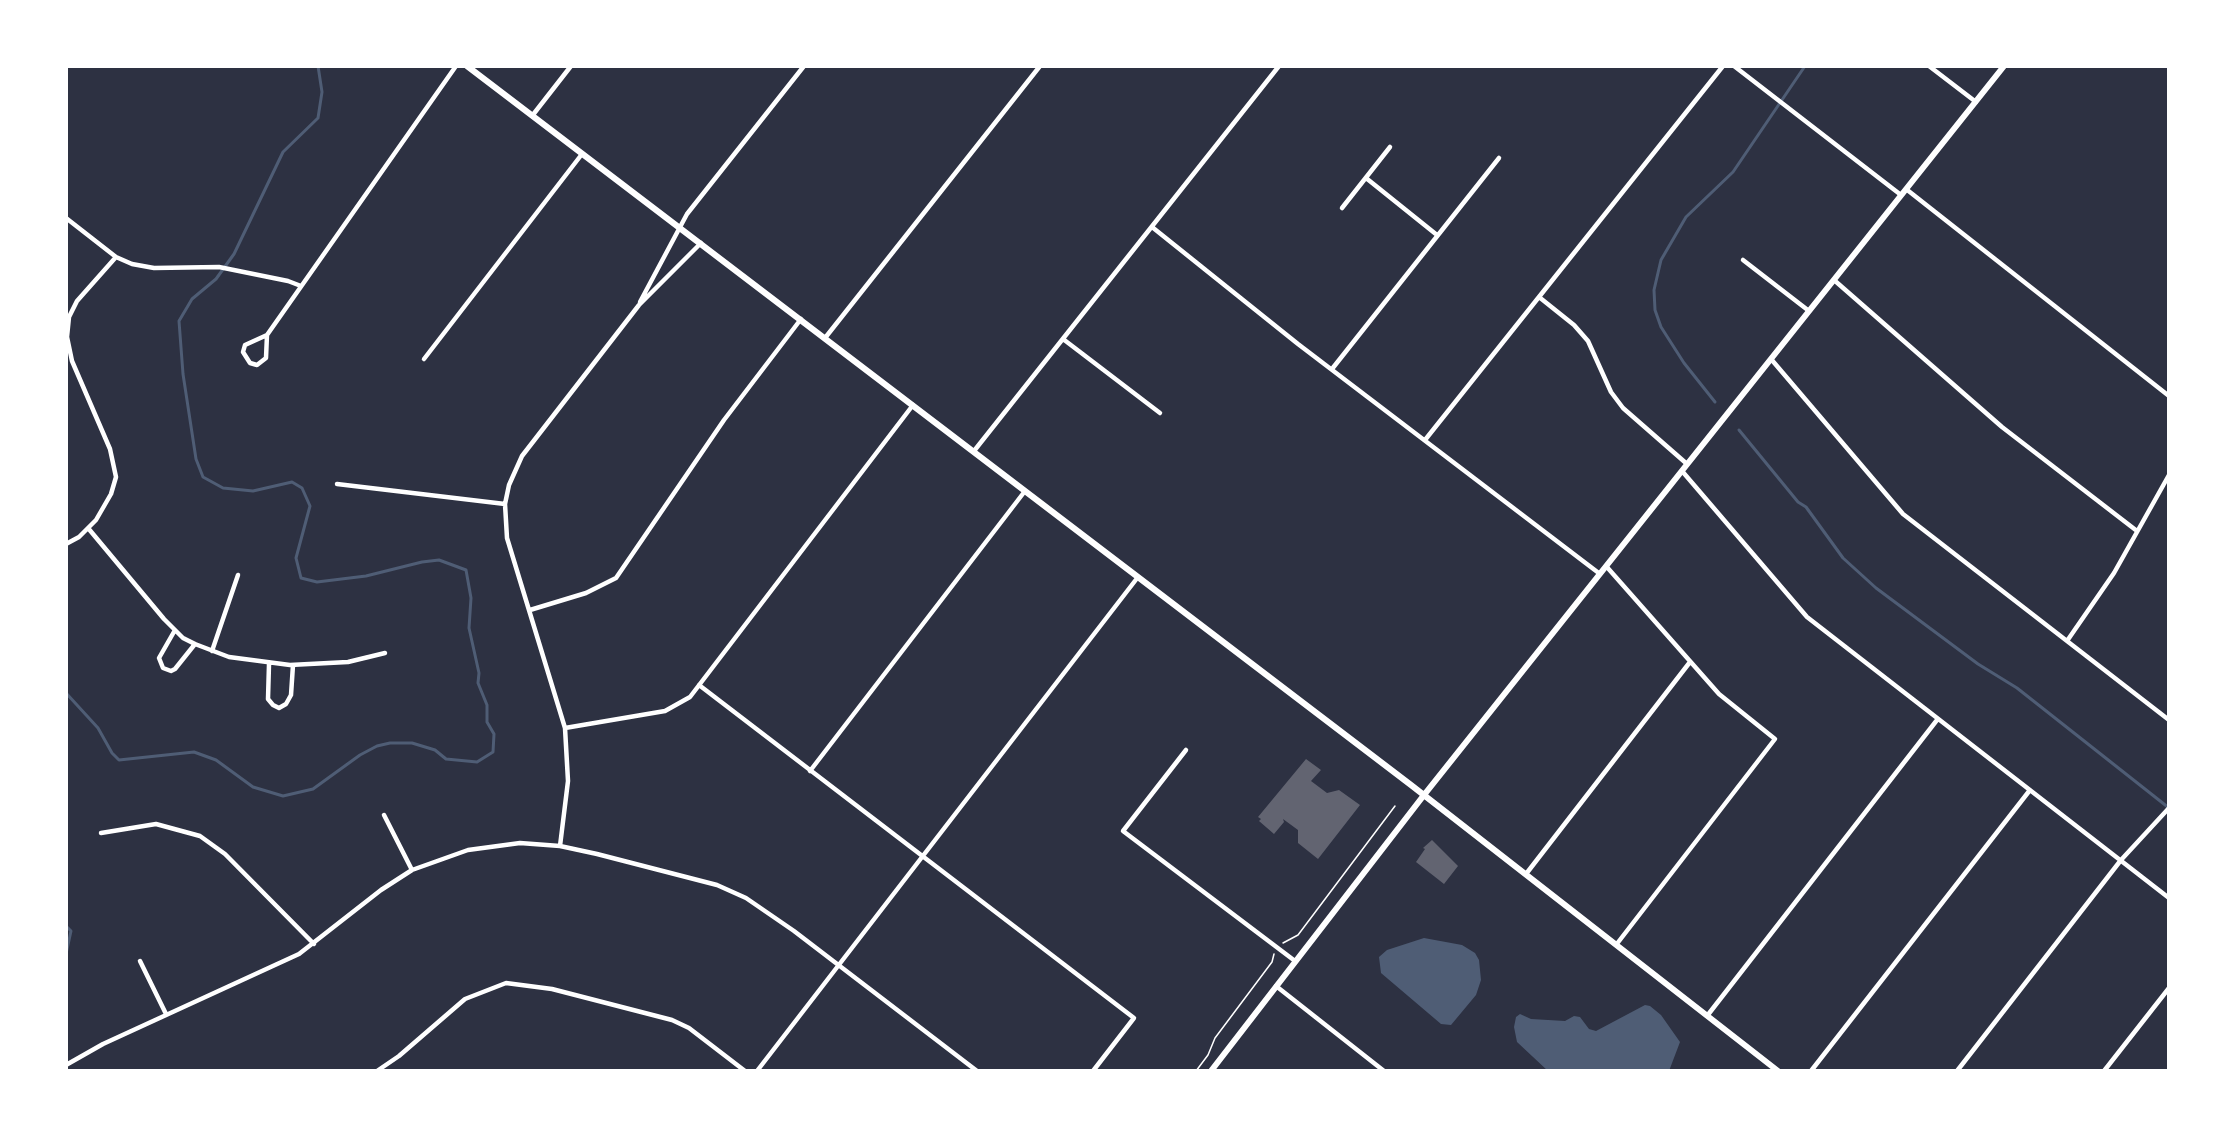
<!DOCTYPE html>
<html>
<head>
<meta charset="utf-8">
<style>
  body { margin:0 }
  #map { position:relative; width:2235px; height:1137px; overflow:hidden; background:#2d3142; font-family:Bitter,serif }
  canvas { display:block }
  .frame { position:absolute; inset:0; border:68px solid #fff; pointer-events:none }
</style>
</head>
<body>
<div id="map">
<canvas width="2235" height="1137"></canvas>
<div class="frame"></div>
</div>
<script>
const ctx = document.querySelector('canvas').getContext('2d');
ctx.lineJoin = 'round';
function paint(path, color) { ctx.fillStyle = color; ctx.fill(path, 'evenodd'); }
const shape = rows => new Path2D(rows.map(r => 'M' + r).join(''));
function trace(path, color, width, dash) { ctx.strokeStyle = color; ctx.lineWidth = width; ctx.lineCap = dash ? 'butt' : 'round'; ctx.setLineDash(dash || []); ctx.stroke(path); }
paint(shape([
  [1424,938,1462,945,1475,953,1479,960,1481,980,1476,995,1451,1025,1441,1024,1381,973,1379,957,1387,950],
  [1645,1005,1650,1006,1661,1015,1680,1042,1669,1071,1548,1071,1517,1042,1514,1027,1516,1017,1520,1014,1531,1019,1565,1021,1574,1016,1580,1017,1589,1029,1596,1031]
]), '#4f5d75');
trace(shape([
  [1715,402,1684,363,1661,327,1655,310,1654,290,1661,260,1686,217,1733,172,1805,66],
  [1739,430,1798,502,1806,507,1843,558,1876,588,1978,664,2017,688,2169,808],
  [66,693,98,728,112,753,119,760,194,752,216,760,253,787,283,796,313,789,360,755,377,746,390,743,412,743,435,750,446,759,477,762,493,752,494,734,487,722,487,705,478,683,479,673,469,628,471,598,466,570,439,560,422,562,366,576,317,582,301,578,296,558,310,506,302,488,292,482,253,491,223,488,203,477,196,459,183,374,179,321,192,299,216,279,234,254,283,152,318,118,322,92,318,66],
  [66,926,71,931,66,954]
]), '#4f5d75', 3);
paint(shape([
  [1306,759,1321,770,1311,781,1327,793,1339,790,1360,805,1318,859,1298,843,1298,830,1283,819,1284,822,1274,834,1259,821,1261,819,1258,817],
  [1432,840,1458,866,1444,884,1416,862,1425,849,1423,848]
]), '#626471');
trace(shape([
  [1283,943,1298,935,1395,806],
  [1196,1071,1208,1055,1215,1038,1272,962,1274,954]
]), '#fff', 1.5);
trace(shape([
  [1734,66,1901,195],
  [1929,66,1976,102],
  [532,116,571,66],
  [1366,178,1437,235],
  [1906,189,2169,396],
  [1342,208,1390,147],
  [66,218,116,257,132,264,154,268,219,267,288,281,301,286],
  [1152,227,1298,344,1600,574],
  [1743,260,1809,311],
  [1834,280,2002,427,2137,531],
  [1539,297,1574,325,1588,341,1611,392,1623,408,1687,464],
  [640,302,687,214,804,66],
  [267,335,266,358,257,365,250,363,243,352,245,345,267,335,456,66],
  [825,338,1040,66],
  [1063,339,1160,413],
  [424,359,582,154],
  [1771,359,1903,514,2169,720],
  [1332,369,1499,158],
  [1425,440,1723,66],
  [974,451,1279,66],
  [1682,471,1807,617,2169,898],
  [337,484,505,504],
  [88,528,164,619,183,638,195,644,229,657,290,665,348,662,385,653],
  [66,544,79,537,96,520,111,494,116,477,110,449,72,361,67,337,69,317,77,301,116,257],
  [1606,566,1719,694,1775,739,1616,945],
  [530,610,586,593,616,578,724,420,801,319],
  [175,630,159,658,163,668,171,671,175,669,195,644],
  [2067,641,2114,573,2169,475],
  [212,651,238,575],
  [269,664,268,699,273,705,279,708,286,704,291,695,293,665],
  [699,685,1134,1018,1093,1071],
  [565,728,665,711,690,697,913,405],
  [1186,750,1123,831,1295,961],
  [810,771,1025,491],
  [384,815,412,870],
  [101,833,156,824,200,836,225,854,314,944],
  [560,846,568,781,565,728,507,538,505,504,509,485,522,456,639,305,701,243],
  [1526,874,1690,662],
  [140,961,166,1014],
  [1276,986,1384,1071],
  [1707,1016,1937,720],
  [66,1065,103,1044,299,954,381,890,412,870,468,850,520,843,560,846,597,854,717,885,746,898,794,931,977,1071],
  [377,1071,399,1056,465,999,506,983,552,989,672,1020,689,1028,745,1071],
  [757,1071,1138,577],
  [1811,1071,2030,790],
  [1957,1071,2121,860,2169,808],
  [2104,1071,2169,988]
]), '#fff', 4.5);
trace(shape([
  [467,66,1411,785,1778,1071],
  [1211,1071,1424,795,2004,66]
]), '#fff', 6);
</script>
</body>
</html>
